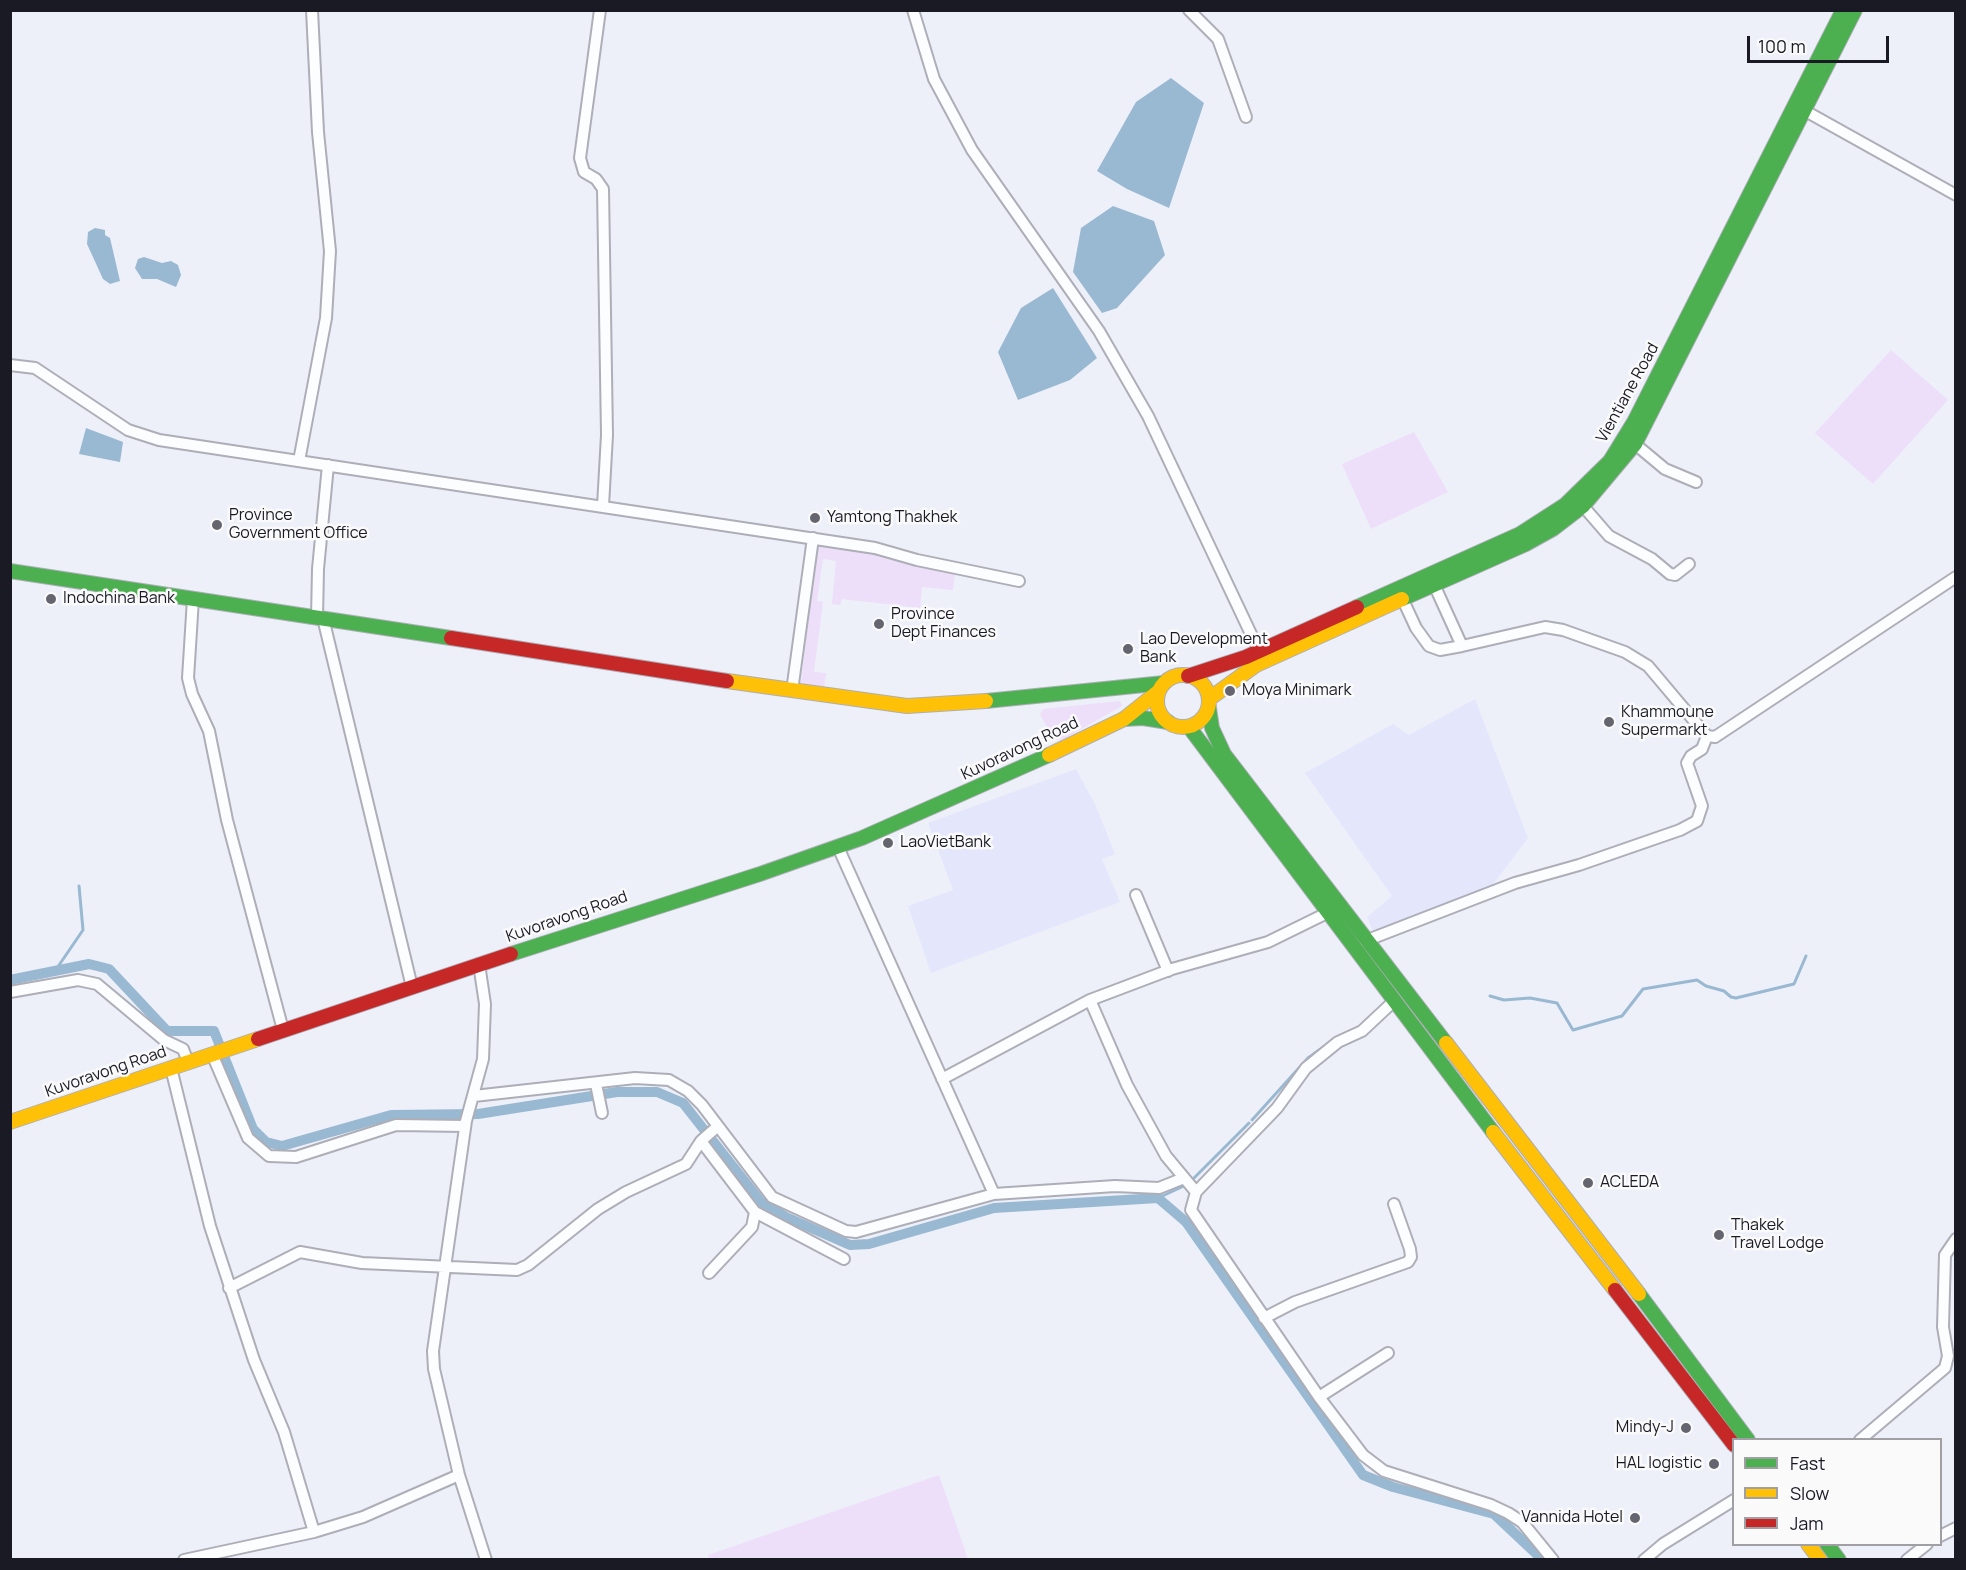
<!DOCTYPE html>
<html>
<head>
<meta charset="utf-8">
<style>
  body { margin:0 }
  #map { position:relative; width:1966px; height:1570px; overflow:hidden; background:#eef0f9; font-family:Manrope,sans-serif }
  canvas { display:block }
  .frame { position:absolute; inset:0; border:12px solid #191a24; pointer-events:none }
  .legend { position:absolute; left:1732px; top:1438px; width:210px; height:108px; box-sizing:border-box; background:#fafafa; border:2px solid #a0a0a4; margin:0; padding:8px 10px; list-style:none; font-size:18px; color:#191a24 }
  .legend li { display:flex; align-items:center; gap:12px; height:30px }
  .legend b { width:30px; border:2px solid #a0a0a4 }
  .scale { position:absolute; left:1747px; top:36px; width:142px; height:27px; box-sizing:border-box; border:3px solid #191a24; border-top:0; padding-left:8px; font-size:18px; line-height:21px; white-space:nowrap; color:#191a24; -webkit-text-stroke:4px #fafafa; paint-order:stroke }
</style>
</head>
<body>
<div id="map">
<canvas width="1966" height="1570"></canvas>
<div class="frame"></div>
<ul class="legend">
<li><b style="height:8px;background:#4caf50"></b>Fast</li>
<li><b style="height:8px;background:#ffc107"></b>Slow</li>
<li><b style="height:8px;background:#c62828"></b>Jam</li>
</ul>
<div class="scale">100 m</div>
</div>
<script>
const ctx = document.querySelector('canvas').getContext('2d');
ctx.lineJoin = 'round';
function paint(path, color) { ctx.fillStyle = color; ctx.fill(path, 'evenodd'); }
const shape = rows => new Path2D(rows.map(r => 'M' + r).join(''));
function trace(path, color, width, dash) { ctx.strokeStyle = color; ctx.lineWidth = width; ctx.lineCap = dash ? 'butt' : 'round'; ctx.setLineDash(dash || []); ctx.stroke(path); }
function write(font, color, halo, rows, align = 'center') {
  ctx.font = font + ' Manrope,sans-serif'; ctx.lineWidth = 5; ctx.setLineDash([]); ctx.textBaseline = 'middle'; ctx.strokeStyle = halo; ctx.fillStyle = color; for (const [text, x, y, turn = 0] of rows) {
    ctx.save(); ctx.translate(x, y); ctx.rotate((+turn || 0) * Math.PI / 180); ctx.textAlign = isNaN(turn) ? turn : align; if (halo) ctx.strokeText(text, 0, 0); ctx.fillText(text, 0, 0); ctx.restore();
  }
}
paint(shape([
  [1475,699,1528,838,1489,890,1374,934,1367,917,1392,896,1305,773,1393,724,1409,735],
  [1076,769,1096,806,1115,854,1102,859,1120,902,931,973,908,906,953,890,928,823]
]), '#e4e7fb');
paint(shape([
  [1891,350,1948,400,1873,484,1815,433],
  [1414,432,1448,492,1371,529,1342,464],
  [819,545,874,551,955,570,955,574,953,590,922,587,920,608,842,599,840,605,832,604,836,561,823,559,817,601,823,602,814,672,826,673,824,688,801,683,817,548],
  [1120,701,1122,706,1062,740,1053,739,1040,714,1043,709],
  [939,1475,968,1559,709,1559,708,1555]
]), '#eddef9');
paint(shape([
  [1171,78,1204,103,1169,208,1127,189,1097,171,1136,102],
  [1113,206,1154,221,1165,255,1117,308,1102,313,1073,272,1081,228],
  [95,228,105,230,105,235,110,238,120,281,110,284,103,279,87,244,88,232],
  [144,257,162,263,171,261,178,265,181,275,176,287,157,279,142,279,135,268,138,259],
  [1053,288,1097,358,1070,380,1018,400,998,352,1021,308],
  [86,428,123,442,120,462,79,454]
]), '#99b8d1');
trace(shape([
  [55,971,83,930,79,886],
  [1490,996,1504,1000,1530,998,1557,1003,1573,1030,1622,1016,1643,989,1697,980,1706,986,1724,991,1731,997,1736,998,1794,984,1806,956],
  [1252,1120,1308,1058,1336,1038],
  [1191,1181,1249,1123],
  [1158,1198,1186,1185]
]), '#99b8d1', 3);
trace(shape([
  [10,980,89,964,109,969,167,1031,214,1031,253,1129,266,1142,282,1146,391,1115,478,1114,617,1092,657,1092,683,1103,761,1202,786,1217,850,1245,869,1244,994,1208,1158,1198,1186,1222,1363,1475,1393,1487,1494,1514,1543,1560]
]), '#99b8d1', 10);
const street = shape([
  [600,10,580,158,584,172,596,179,603,189,607,435,603,506],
  [913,10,934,79,972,150,1099,331,1148,416,1259,651],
  [1189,10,1218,39,1246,117],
  [1800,108,1956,195],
  [10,365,35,368,128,430,159,440,875,548,917,560,1019,581],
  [1635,444,1665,469,1696,482],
  [299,461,326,318,330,251,318,132,312,10],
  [1583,506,1609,536,1652,559,1670,574,1675,575,1689,564],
  [1432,580,1462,646,1545,627,1563,630,1625,652,1648,666,1707,736,1715,737,1956,577],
  [193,599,188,678,192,694,209,731,227,820,283,1030],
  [1403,600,1416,628,1429,646,1440,650,1462,646],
  [317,618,318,569,328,465],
  [323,618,412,987],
  [792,691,813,538],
  [838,847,994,1194],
  [1136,895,1168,971],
  [1365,941,1515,883,1579,865,1680,830,1697,821,1702,806,1687,763,1691,756,1702,749,1707,736],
  [479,964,485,1004,483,1059,466,1121,433,1351,434,1369,459,1475,486,1560],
  [10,992,78,980,97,984,164,1040,183,1049,188,1062],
  [1090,1000,1127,1085,1166,1156,1196,1192],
  [1394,1001,1362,1031,1338,1042,1306,1068,1277,1108,1196,1192,1191,1210,1319,1397,1363,1455,1384,1471,1491,1505,1508,1513,1522,1522,1553,1560],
  [212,1054,248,1138,269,1156,296,1157,396,1125,465,1126],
  [171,1068,210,1226,254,1360,284,1432,314,1532],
  [942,1079,1090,1000,1172,969,1268,942,1327,913],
  [596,1084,602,1113],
  [474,1096,635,1078,669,1080,688,1091,702,1105,772,1197,846,1231,856,1232,994,1194,1115,1186,1159,1188,1184,1178],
  [701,1141,755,1212,844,1259],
  [709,1273,752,1227,755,1212],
  [229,1288,300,1252,362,1263,517,1270,528,1265,598,1209,626,1192,686,1164,701,1141,718,1126],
  [1264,1318,1295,1302,1408,1262,1411,1257,1410,1249,1394,1204],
  [1319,1397,1388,1353],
  [1860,1440,1945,1368,1948,1356,1943,1327,1945,1255,1956,1239],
  [1940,1536,1956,1528],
  [184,1560,314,1532,363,1517,459,1475],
  [1644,1560,1663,1544,1734,1500],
  [1907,1560,1927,1544]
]);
const fast = shape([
  [10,571,451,638],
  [1402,599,1526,544,1553,529,1583,506,1635,444,1855,10],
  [1357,607,1520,534,1565,505,1610,461,1634,422,1843,10],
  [986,701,1164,683],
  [1209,708,1212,728,1224,754,1446,1043],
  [1124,719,1143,718,1168,722],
  [1189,727,1493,1132],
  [511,954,760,874,862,838,1049,755],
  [1639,1294,1748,1440],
  [1827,1544,1839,1560]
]);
const slow = shape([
  '1157 701a26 26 0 1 1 52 0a26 26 0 1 1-52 0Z',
  [727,681,907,706,986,701],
  [1209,699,1256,665,1402,599],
  [1049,755,1124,719,1159,691],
  [1446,1043,1639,1294],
  [10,1122,258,1039],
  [1493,1132,1615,1290],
  [1808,1544,1820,1560]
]);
const jam = shape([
  [451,638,727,681],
  [1188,676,1246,657,1357,607],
  [258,1039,511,954],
  [1615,1290,1734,1445]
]);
trace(street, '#adaeb7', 14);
trace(fast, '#adaeb7', 16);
trace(slow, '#adaeb7', 16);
trace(jam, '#adaeb7', 16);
trace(street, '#fcfdfe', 10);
trace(fast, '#4caf50', 14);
trace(slow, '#ffc107', 14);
trace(jam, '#c62828', 14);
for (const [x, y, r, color] of [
  [815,518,6,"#64656f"],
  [217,525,6,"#64656f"],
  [51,599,6,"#64656f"],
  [879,624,6,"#64656f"],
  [1128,649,6,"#64656f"],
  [1230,691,6,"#64656f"],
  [1609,722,6,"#64656f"],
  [888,843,6,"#64656f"],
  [1588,1183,6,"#64656f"],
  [1719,1235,6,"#64656f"],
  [1686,1428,6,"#64656f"],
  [1714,1464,6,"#64656f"],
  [1635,1518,6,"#64656f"]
]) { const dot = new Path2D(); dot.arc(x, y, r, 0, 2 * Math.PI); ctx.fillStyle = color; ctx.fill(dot); trace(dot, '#fafafa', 2); }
write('16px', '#191a24', '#fafafa', [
  ["Vientiane Road",1628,393,-61],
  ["Kuvoravong Road",1020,749,-25],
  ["Kuvoravong Road",567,917,-19],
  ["Kuvoravong Road",106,1072,-19]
]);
write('16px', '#191a24', '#fafafa', [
  ["Province",229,516],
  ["Government Office",229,534],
  ["Yamtong Thakhek",827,518],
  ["Indochina Bank",63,599],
  ["Province",891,615],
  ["Dept Finances",891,633],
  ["Lao Development",1140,640],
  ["Bank",1140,658],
  ["Moya Minimark",1242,691],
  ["Khammoune",1621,713],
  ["Supermarkt",1621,731],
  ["LaoVietBank",900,843],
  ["ACLEDA",1600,1183],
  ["Thakek",1731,1226],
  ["Travel Lodge",1731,1244],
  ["Mindy-J",1674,1428,"right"],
  ["HAL logistic",1702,1464,"right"],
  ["Vannida Hotel",1623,1518,"right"]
], 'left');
</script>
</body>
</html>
